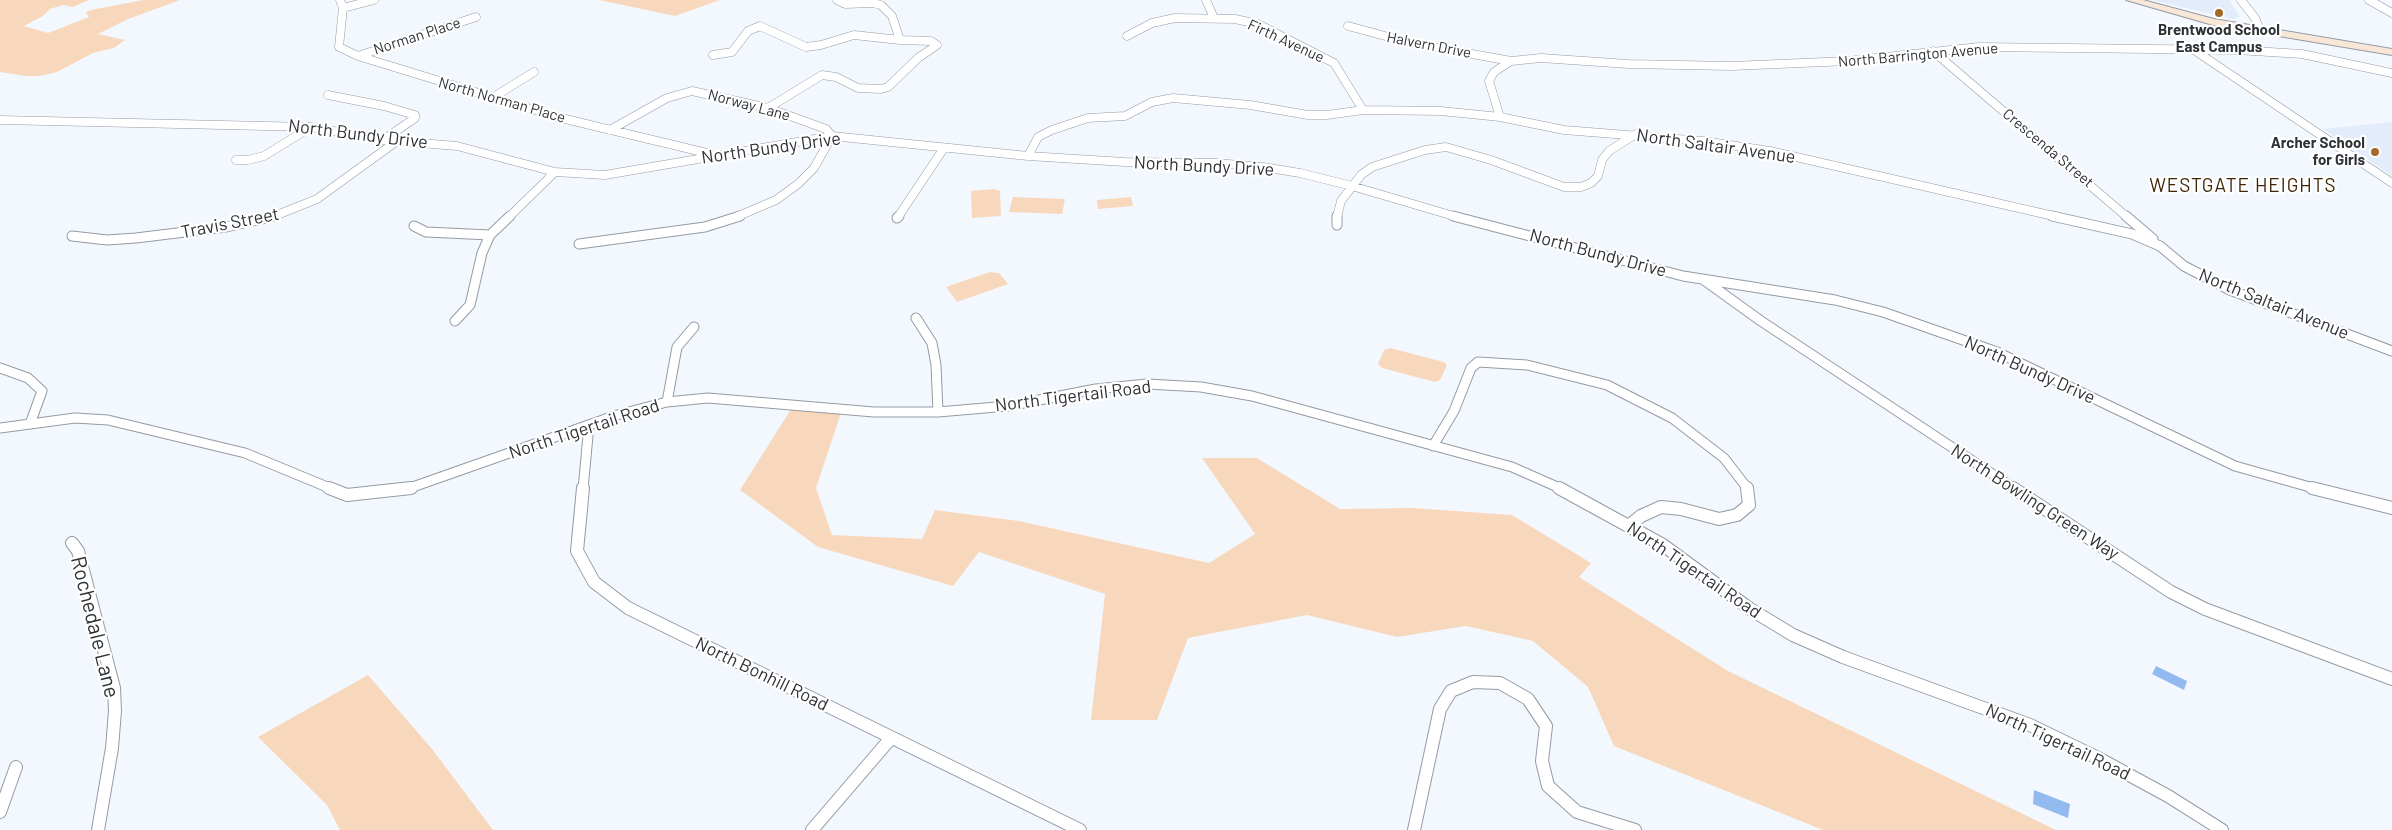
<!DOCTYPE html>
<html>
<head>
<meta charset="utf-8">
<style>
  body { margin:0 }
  canvas { display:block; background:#f3f8ff }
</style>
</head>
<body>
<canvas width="2392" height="830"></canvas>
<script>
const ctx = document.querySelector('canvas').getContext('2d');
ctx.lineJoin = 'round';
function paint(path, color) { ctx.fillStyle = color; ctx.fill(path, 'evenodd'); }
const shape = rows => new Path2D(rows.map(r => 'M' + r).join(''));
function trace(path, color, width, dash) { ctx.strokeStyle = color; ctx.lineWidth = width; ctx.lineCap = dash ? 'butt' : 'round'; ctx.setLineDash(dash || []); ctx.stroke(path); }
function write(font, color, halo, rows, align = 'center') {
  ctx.font = font + ' Barlow,sans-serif'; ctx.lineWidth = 4.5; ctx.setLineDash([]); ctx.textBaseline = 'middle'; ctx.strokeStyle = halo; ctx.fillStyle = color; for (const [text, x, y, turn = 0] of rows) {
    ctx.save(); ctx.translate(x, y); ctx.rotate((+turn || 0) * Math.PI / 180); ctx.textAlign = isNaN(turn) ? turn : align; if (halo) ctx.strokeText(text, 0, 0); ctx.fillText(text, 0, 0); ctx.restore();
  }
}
paint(shape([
  [2152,0,2229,0,2240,17,2232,19],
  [2392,122,2392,176,2323,129]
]), '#e2ecfa');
paint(shape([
  [0,0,89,0,73,7,63,5,50,9,43,16,24,26,48,33,89,17,86,12,91,10,143,0,180,0,128,19,98,34,125,40,114,48,93,53,57,72,40,76,25,76,0,72],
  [599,0,720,0,675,16],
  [994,189,1000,191,1001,216,972,218,971,191],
  [1013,197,1065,199,1062,214,1009,212],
  [1131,197,1133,206,1098,209,1097,200],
  [990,272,999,273,1008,284,957,302,946,287],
  [1390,348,1444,362,1447,365,1440,380,1435,382,1382,368,1378,364,1384,350],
  [793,406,842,410,816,488,832,535,922,539,935,510,1019,521,1209,563,1255,534,1202,458,1257,458,1340,509,1412,508,1512,515,1591,563,1579,577,1728,671,2056,830,1823,830,1614,746,1588,687,1533,641,1466,626,1397,637,1307,615,1188,638,1157,720,1091,720,1105,594,979,552,953,586,818,547,740,490],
  [368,675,432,749,493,830,340,830,327,805,258,737]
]), '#f8d8bd');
paint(shape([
  [2156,666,2187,681,2184,690,2152,674],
  [2034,790,2070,804,2068,818,2033,804]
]), '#93baee');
const streetFar2 = shape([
  [340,0,343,8,339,47,358,56,557,117,711,154],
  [1206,0,1214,18],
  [2241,0,2255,18,2260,30],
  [2369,0,2392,13],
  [343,8,374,0],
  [1348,26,1411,43,1511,61],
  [1127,36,1152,23,1175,18,1235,19,1258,24,1334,63,1363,110],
  [2194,50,2392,183],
  [1933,51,2127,217],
  [713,55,732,52,748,31,760,26,806,47,821,45,854,35,900,40],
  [358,56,476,17],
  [328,95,384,106,415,115,415,118,383,140],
  [492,98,534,72],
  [768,108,822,75,836,77,858,88,881,89,888,87,918,58,937,45,931,41,900,40,892,16,881,5,873,3,845,4,837,0],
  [1500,117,1489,81,1494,72,1511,61,1541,58,1628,64,1732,66,1848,61,1979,47,2237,50,2302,54,2392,73],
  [0,120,311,127,383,140,457,146,555,172,605,175,832,136,1028,156,1125,162,1216,163,1263,167,1300,173,1352,186,1457,217],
  [610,130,667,98,692,91,768,108,826,129,832,136,814,168,798,184,776,200,736,217],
  [1028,156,1038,137,1052,130,1088,118,1125,116,1152,102,1173,98,1250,105,1308,115,1327,115,1363,110,1441,111,1500,117,1564,130,1703,141,1770,151,2058,217],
  [236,160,248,160,264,156,311,127],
  [272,217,317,199,397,141],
  [509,217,555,172],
  [898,217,944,148],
  [1337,217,1341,201,1361,175,1372,167,1425,150,1446,147,1491,160,1564,187,1581,187,1591,183,1598,176,1602,160,1609,151,1636,134]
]);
const streetFar1 = shape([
  [1337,216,1337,225],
  [1453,216,1683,276,1835,300,1883,312,1997,352,2235,466,2317,489],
  [2052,216,2132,234,2160,246,2184,266,2230,290,2392,351],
  [2126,216,2153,239],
  [897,218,899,216],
  [414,226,426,232,490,235],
  [72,236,107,240,136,238,226,227,275,216],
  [579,244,705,227,740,216],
  [1704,280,1761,321,2015,489],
  [916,318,932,343,936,365,938,412],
  [455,321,470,305,482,253,490,235,510,216],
  [0,368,28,378,42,391,30,424],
  [667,402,677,347,694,327],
  [0,428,75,418,108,420,245,453,332,489],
  [1433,446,1454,411,1471,368,1478,362,1527,365,1607,385,1672,418,1724,458,1748,489],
  [407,489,617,415,667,402,708,398,874,412,938,412,1008,406,1096,389,1147,384,1201,387,1252,396,1512,467,1562,489],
  [583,489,589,425]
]);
const street = shape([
  [329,488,347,495,411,488],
  [583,488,577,551,594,582,628,608,1080,830],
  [1559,488,1663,545,1750,609,1793,635,1843,657,2030,725,2098,758,2168,796,2222,830],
  [2013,488,2171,592,2205,609,2392,679],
  [2312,488,2392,508],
  [1630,525,1641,516,1661,507,1681,509,1719,519,1737,515,1749,505,1747,488],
  [72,543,78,551,114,688,115,711,112,748,98,830],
  [0,812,16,767],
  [812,830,891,738],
  [1414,830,1440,709,1451,691,1473,682,1500,683,1528,699,1546,726,1542,761,1548,786,1577,812,1635,830]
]);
const secondary = shape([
  [2126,0,2143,0,2214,19,2392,49,2392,55,2213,25,2126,0]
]);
trace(streetFar2, '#949ba5', 9);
trace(streetFar1, '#949ba5', 11);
trace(street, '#949ba5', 14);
trace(secondary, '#949ba5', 2);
trace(streetFar2, '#fff', 8);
trace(streetFar1, '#fff', 9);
trace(street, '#fff', 12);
paint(secondary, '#f8e7d7');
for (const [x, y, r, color] of [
  [2219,13,5,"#a4682b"],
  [2375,152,5,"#a4682b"]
]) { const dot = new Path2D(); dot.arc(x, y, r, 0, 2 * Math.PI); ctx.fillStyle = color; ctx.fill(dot); trace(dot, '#fff', 2); }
write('bold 15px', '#2e3135', '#fff', [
  ["Brentwood School",2219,30],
  ["East Campus",2219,47],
  ["Archer School",2365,143,"right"],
  ["for Girls",2365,160,"right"]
]);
write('15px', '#2e3135', '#fff', [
  ["Norman Place",417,36,-18],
  ["Firth Avenue",1286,41,25],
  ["Halvern Drive",1429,45,11],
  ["North Barrington Avenue",1918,55,-5],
  ["North Norman Place",502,100,16],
  ["Norway Lane",749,105,15],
  ["Crescenda Street",2048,148,40]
]);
write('18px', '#2e3135', '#fff', [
  ["North Bundy Drive",358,134,7],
  ["North Saltair Avenue",1716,146,8],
  ["North Bundy Drive",771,148,-8],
  ["North Bundy Drive",1204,166,3],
  ["Travis Street",230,223,-11],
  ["North Bundy Drive",1598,253,15],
  ["North Saltair Avenue",2274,304,22],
  ["North Bundy Drive",2030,370,24],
  ["North Tigertail Road",1073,396,-7],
  ["North Tigertail Road",584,429,-18],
  ["North Bowling Green Way",2035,502,33],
  ["North Tigertail Road",1694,570,34],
  ["North Bonhill Road",762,674,26],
  ["North Tigertail Road",2058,742,25]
]);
ctx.letterSpacing = '1px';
write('19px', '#402406', '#fff', [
  ["WESTGATE HEIGHTS",2243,186]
]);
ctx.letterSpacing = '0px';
write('21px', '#2e3135', '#fff', [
  ["Rochedale Lane",95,627,76]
]);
</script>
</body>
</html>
